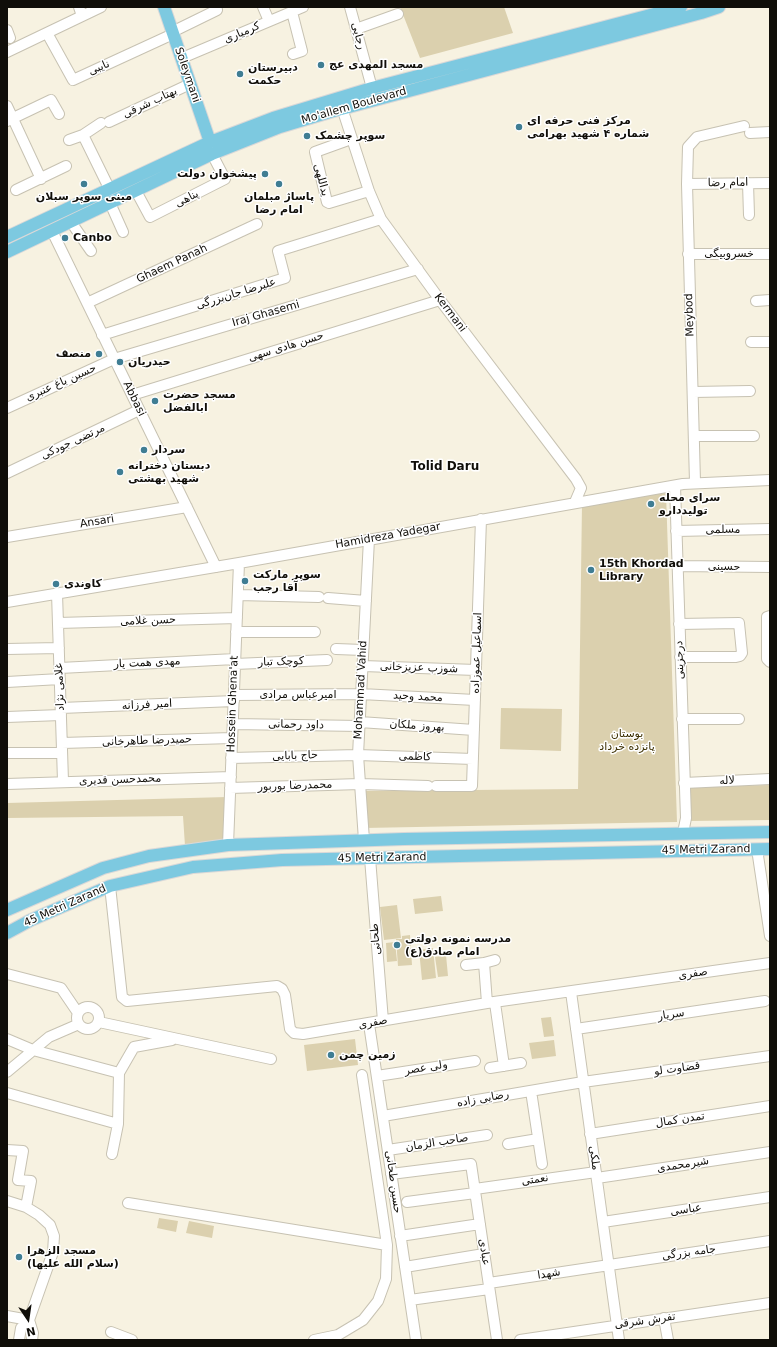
<!DOCTYPE html>
<html>
<head>
<meta charset="utf-8">
<style>
  body { margin:0 }
  #map { position:relative; width:777px; height:1347px; overflow:hidden; background:#f7f2e1; font-family:"DejaVu Sans",sans-serif }
  canvas { display:block }
  .frame { position:absolute; inset:0; border:8px solid #100e09; pointer-events:none }
  .north { position:absolute; left:8px; top:1299px; width:40px; height:40px; -webkit-text-stroke:3px #fff; paint-order:stroke; rotate:167deg; font-size:11px; font-weight:700; line-height:16px; text-align:center; color:#100e09 }
  .north::after { content:''; display:block; margin:auto; width:14px; height:18px; background:#100e09; clip-path:polygon(50% 0,100% 100%,50% 72%,0 100%) }
</style>
</head>
<body>
<div id="map">
<canvas width="777" height="1347"></canvas>
<div class="frame"></div>
<div class="north">N</div>
</div>
<script>
const ctx = document.querySelector('canvas').getContext('2d');
ctx.lineJoin = 'round';
function paint(path, color) { ctx.fillStyle = color; ctx.fill(path, 'evenodd'); }
const shape = rows => new Path2D(rows.map(r => 'M' + r).join(''));
function trace(path, color, width, dash) { ctx.strokeStyle = color; ctx.lineWidth = width; ctx.lineCap = dash ? 'butt' : 'round'; ctx.setLineDash(dash || []); ctx.stroke(path); }
function write(font, color, halo, rows, align = 'center') {
  ctx.font = font + ' "DejaVu Sans","Noto Sans Arabic",sans-serif'; ctx.lineWidth = 3; ctx.setLineDash([]); ctx.textBaseline = 'middle'; ctx.strokeStyle = halo; ctx.fillStyle = color; for (const [text, x, y, turn = 0] of rows) {
    ctx.save(); ctx.translate(x, y); ctx.rotate((+turn || 0) * Math.PI / 180); ctx.textAlign = isNaN(turn) ? turn : align; if (halo) ctx.strokeText(text, 0, 0); ctx.fillText(text, 0, 0); ctx.restore();
  }
}
paint(shape([
  [400,7,504,7,513,33,420,58],
  [666,493,677,822,364,828,364,791,578,789,582,504],
  [501,708,562,709,561,751,500,749],
  [770,785,770,820,689,821,689,787],
  [227,797,224,840,185,846,183,816,7,818,7,803],
  [441,896,443,911,415,914,413,899],
  [397,905,401,938,384,940,380,907],
  [410,935,412,965,398,966,396,939,402,939,402,936],
  [395,942,397,961,387,962,386,943],
  [433,948,436,978,422,980,419,950],
  [446,955,448,976,438,977,435,957],
  [551,1017,554,1036,544,1037,541,1018],
  [355,1039,358,1065,307,1071,304,1045],
  [554,1040,556,1056,532,1059,529,1043],
  [159,1218,178,1221,176,1232,157,1228],
  [189,1221,214,1226,212,1238,186,1233]
]), '#dbd0ae');
const minor = shape([
  [79,7,82,16],
  [263,7,269,21],
  [350,7,372,88],
  [292,12,302,51,293,54],
  [356,29,398,14],
  [7,30,10,38],
  [172,32,217,10],
  [47,33,73,80,173,34],
  [7,52,101,7],
  [182,58,303,7],
  [7,106,41,179],
  [342,108,369,191,381,219,440,300,576,479,581,488,575,502],
  [7,121,51,100,59,114],
  [109,122,190,84],
  [750,133,770,132],
  [83,135,110,190],
  [351,139,315,152,327,202,329,203,369,191],
  [69,140,83,135,101,123],
  [748,183,749,215],
  [687,184,770,183],
  [16,190,66,166],
  [136,191,150,217,225,179,212,154],
  [110,203,123,232],
  [71,222,91,251],
  [52,231,216,567],
  [688,254,770,254],
  [756,301,770,300],
  [87,303,257,224],
  [102,335,285,278,278,251,381,219],
  [751,342,770,342],
  [693,392,750,391],
  [132,395,440,300],
  [7,408,114,359,418,269],
  [694,436,754,436],
  [7,473,139,410],
  [695,482,687,184,688,147,697,137,744,126],
  [675,486,686,818,683,833],
  [676,531,770,529],
  [7,537,187,507],
  [677,566,770,567],
  [57,593,63,781],
  [238,595,319,597],
  [328,598,366,601],
  [7,602,239,563,683,484,770,480],
  [770,616,767,617,767,659,770,662],
  [58,623,237,618],
  [679,624,739,623,742,653,740,656,736,657,680,657],
  [236,632,315,632],
  [7,649,59,648],
  [336,649,363,650],
  [235,664,327,660],
  [363,666,476,670],
  [60,668,235,659],
  [7,682,60,679],
  [234,695,361,694,475,700],
  [61,708,234,701],
  [7,717,61,715],
  [682,719,739,719],
  [360,722,474,730],
  [233,724,360,726],
  [62,743,232,738],
  [7,753,62,753],
  [231,758,358,755,473,759],
  [684,783,770,779],
  [7,784,231,777],
  [436,786,472,786,481,519],
  [230,788,360,784,428,786],
  [364,840,358,755,369,539],
  [228,845,239,563],
  [757,849,770,936],
  [370,858,383,1021],
  [110,886,122,997,127,1001,277,986,282,989,285,995,290,1029,294,1033,303,1034,487,1003,770,963],
  [466,965,484,963],
  [7,974,61,988,78,1013],
  [571,992,619,1340],
  [487,1003,484,963,495,960],
  [495,1003,504,1066],
  '77 1018a11 11 0 1 1 22 0a11 11 0 1 1-22 0Z',
  [99,1022,271,1059],
  [369,1024,416,1340],
  [576,1029,765,1001],
  [7,1039,33,1050,119,1073],
  [490,1068,521,1063],
  [7,1072,49,1037,79,1024],
  [377,1076,475,1061],
  [531,1091,542,1164],
  [7,1093,118,1124],
  [383,1116,583,1082,770,1056],
  [590,1134,770,1106],
  [508,1144,538,1139],
  [7,1150,23,1151,18,1180,31,1181,26,1207],
  [388,1150,487,1135],
  [112,1154,118,1124,119,1073,134,1047,172,1040],
  [391,1174,471,1164,497,1340],
  [597,1178,770,1152],
  [475,1189,596,1172],
  [7,1201,26,1207,39,1215,50,1225,54,1236,53,1252,29,1320,21,1328,19,1340],
  [407,1202,475,1193],
  [128,1203,387,1245],
  [603,1222,770,1197],
  [400,1236,480,1224],
  [405,1267,484,1254],
  [489,1283,770,1241],
  [410,1300,489,1289],
  [7,1316,29,1320],
  [664,1318,668,1340],
  [29,1320,33,1333,32,1340],
  [111,1332,132,1340],
  [314,1340,338,1335,363,1320,378,1301,386,1279,387,1245,362,1075],
  [520,1340,770,1303]
]);
const major = shape([
  [164,7,210,142],
  [7,237,210,142,273,118,372,88,681,7],
  [7,252,212,154,280,127,330,112,701,13,719,7],
  [7,910,103,868,149,856,228,845,404,839,770,832],
  [7,933,31,920,110,886,193,867,282,860,770,849]
]);
trace(minor, '#c7c2b2', 12);
trace(major, '#d9d8d8', 14);
trace(minor, '#fff', 10);
trace(major, '#7dc9e0', 12);
for (const [x, y, r, color] of [
  [321,65,4,"#3f7d93"],
  [240,74,4,"#3f7d93"],
  [519,127,4,"#3f7d93"],
  [307,136,4,"#3f7d93"],
  [265,174,4,"#3f7d93"],
  [84,184,4,"#3f7d93"],
  [279,184,4,"#3f7d93"],
  [65,238,4,"#3f7d93"],
  [99,354,4,"#3f7d93"],
  [120,362,4,"#3f7d93"],
  [155,401,4,"#3f7d93"],
  [144,450,4,"#3f7d93"],
  [120,472,4,"#3f7d93"],
  [651,504,4,"#3f7d93"],
  [591,570,4,"#3f7d93"],
  [245,581,4,"#3f7d93"],
  [56,584,4,"#3f7d93"],
  [397,945,4,"#3f7d93"],
  [331,1055,4,"#3f7d93"],
  [19,1257,4,"#3f7d93"]
]) { const dot = new Path2D(); dot.arc(x, y, r, 0, 2 * Math.PI); ctx.fillStyle = color; ctx.fill(dot); trace(dot, '#fff', 1.5); }
write('11px', '#100e09', '#fff', [
  ["کرمیاری",242,33,-23],
  ["رجایی",358,36,75],
  ["نایبی",99,68,-24],
  ["Soleymani",187,75,71],
  ["بهتاب شرقی",150,103,-25],
  ["Mo'allem Boulevard",354,106,-16],
  ["یداللهی",321,180,75],
  ["امام رضا",728,183,-1],
  ["پناهی",187,199,-27],
  ["خسروبیگی",729,254],
  ["Ghaem Panah",172,264,-25],
  ["علیرضا جان‌بزرگی",236,294,-17],
  ["Kermani",450,313,53],
  ["Iraj Ghasemi",266,314,-16],
  ["Meybod",690,315,-92],
  ["حسن هادی سهی",286,347,-17],
  ["حسین باغ عنبری",61,383,-24],
  ["Abbasi",134,399,64],
  ["مرتضی جودکی",73,442,-25],
  ["Ansari",97,522,-9],
  ["مسلمی",723,530,-1],
  ["Hamidreza Yadegar",388,536,-10],
  ["حسینی",724,567],
  ["حسن غلامی",148,621,-2],
  ["اسماعیل عموزاده",477,653,-88],
  ["درجزینی",680,660,-92],
  ["کوچک تبار",281,662,-2],
  ["مهدی همت یار",147,663,-3],
  ["شوزب عزیزخانی",419,668,2],
  ["غلامی نژاد",60,687,-92],
  ["Mohammad Vahid",361,690,-87],
  ["امیرعباس مرادی",298,695],
  ["محمد وحید",418,697,3],
  ["Hossein Ghena'at",233,704,-88],
  ["امیر فرزانه",147,705,-3],
  ["داود رحمانی",296,725,1],
  ["بهروز ملکان",417,726,4],
  ["حمیدرضا طاهرخانی",147,741,-2],
  ["حاج بابایی",295,756,-2],
  ["کاظمی",415,757,2],
  ["محمدحسن قدیری",120,780,-2],
  ["لاله",727,781,-3],
  ["محمدرضا بوربور",295,786,-2],
  ["45 Metri Zarand",706,850,-1],
  ["45 Metri Zarand",382,858,-1],
  ["45 Metri Zarand",65,906,-24],
  ["طحانی",376,939,-95],
  ["صفری",693,974,-8],
  ["سریار",671,1015,-9],
  ["صفری",373,1023,-10],
  ["ولی عصر",426,1068,-9],
  ["قضاوت لو",677,1069,-8],
  ["رضایی زاده",483,1099,-10],
  ["تمدن کمال",680,1120,-9],
  ["صاحب الزمان",437,1143,-9],
  ["ملکی",594,1158,82],
  ["شیرمحمدی",683,1165,-9],
  ["نعمتی",535,1180,-8],
  ["حسین طحانی",393,1182,82],
  ["عباسی",686,1210,-8],
  ["عبادی",484,1252,82],
  ["جامه بزرگی",689,1253,-8],
  ["شهدا",549,1274,-9],
  ["تفرش شرقی",645,1321,-8]
]);
write('bold 11px', '#100e09', '#fff', [
  ["مسجد المهدی عج",329,65],
  ["دبیرستان",248,68],
  ["حکمت",248,81],
  ["مرکز فنی حرفه ای",527,121],
  ["شماره ۴ شهید بهرامی",527,134],
  ["سوپر چشمک",315,136],
  ["پیشخوان دولت",257,174,"right"],
  ["مینی سوپر سبلان",84,197,"center"],
  ["پاساژ مبلمان",279,197,"center"],
  ["امام رضا",279,210,"center"],
  ["Canbo",73,238],
  ["منصف",91,354,"right"],
  ["حیدریان",128,362],
  ["مسجد حضرت",163,395],
  ["ابالفضل",163,408],
  ["سردار",152,450],
  ["دبستان دخترانه",128,466],
  ["شهید بهشتی",128,479],
  ["سرای محله",659,498],
  ["تولیددارو",659,511],
  ["15th Khordad",599,564],
  ["Library",599,577],
  ["سوپر مارکت",253,575],
  ["آقا رجب",253,588],
  ["کاوندی",64,584],
  ["مدرسه نمونه دولتی",405,939],
  ["امام صادق(ع)",405,952],
  ["زمین چمن",339,1055],
  ["مسجد الزهرا",27,1251],
  ["(سلام الله علیها)",27,1264]
], 'left');
write('11px', '#3c2f00', '#fff', [
  ["بوستان",627,734],
  ["پانزده خرداد",627,747]
]);
write('bold 12px', '#100e09', '#fff', [
  ["Tolid Daru",445,467]
]);
</script>
</body>
</html>
